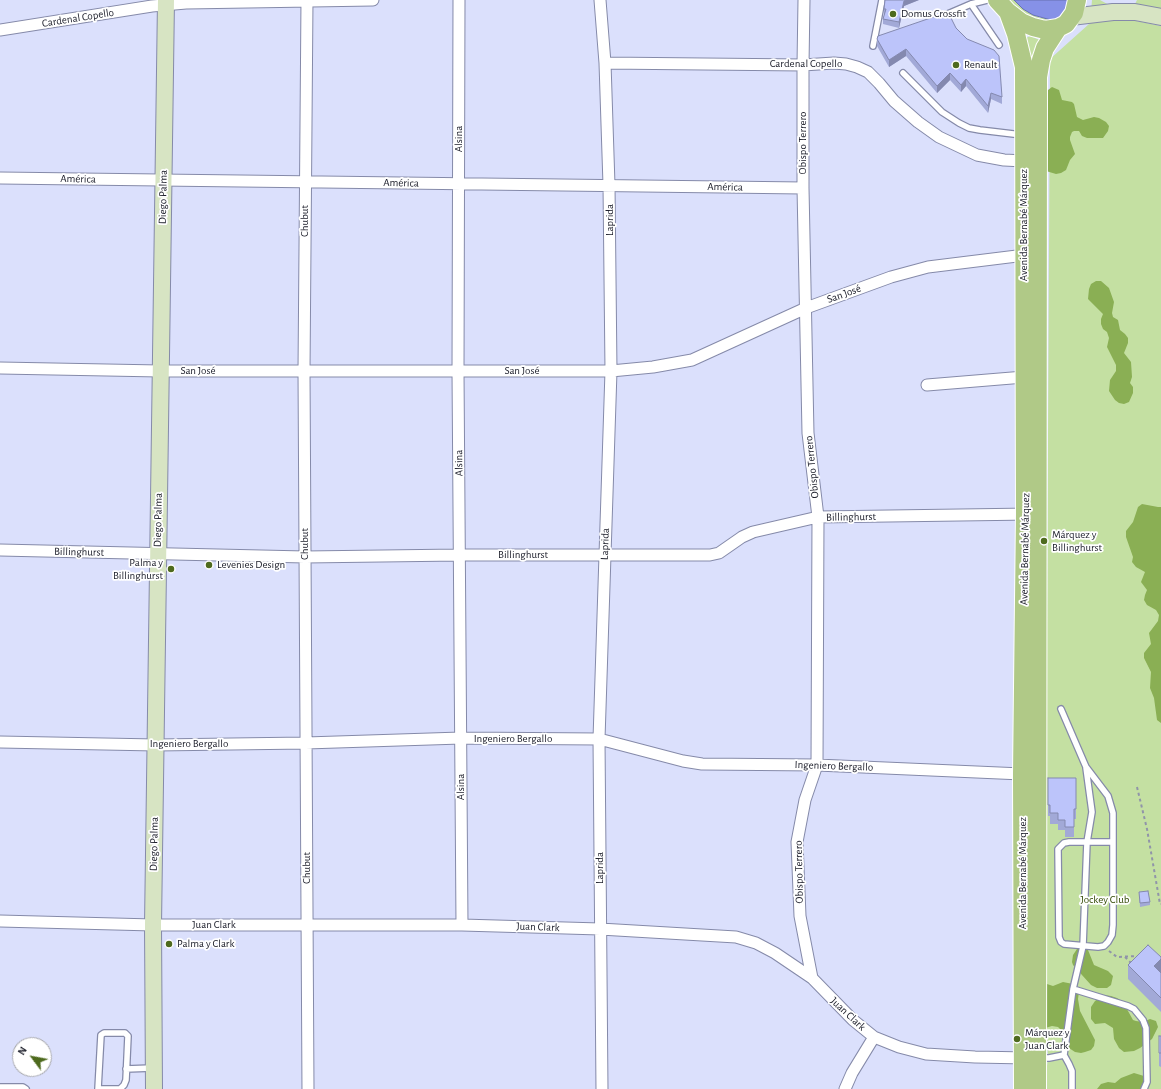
<!DOCTYPE html>
<html>
<head>
<meta charset="utf-8">
<style>
  body { margin:0 }
  #map { position:relative; width:1161px; height:1089px; overflow:hidden; background:#dbe0fc; font-family:"Alegreya Sans",sans-serif }
  canvas { display:block }
  .north { position:absolute; left:12px; top:1037px; width:40px; height:40px; box-sizing:border-box; background:#fff; border:1px solid #a6a7ab; border-radius:50%; rotate:302deg; font-size:11px; font-weight:700; line-height:16px; text-align:center; color:#20222e }
  .north::after { content:''; display:block; margin:auto; width:14px; height:18px; background:#4e6a1e; clip-path:polygon(50% 0,100% 100%,50% 72%,0 100%) }
</style>
</head>
<body>
<div id="map">
<canvas width="1161" height="1089"></canvas>
<div class="north">N</div>
</div>
<script>
const ctx = document.querySelector('canvas').getContext('2d');
ctx.lineJoin = 'round';
function paint(path, color) { ctx.fillStyle = color; ctx.fill(path, 'evenodd'); }
const shape = rows => new Path2D(rows.map(r => 'M' + r).join(''));
function trace(path, color, width, dash) { ctx.strokeStyle = color; ctx.lineWidth = width; ctx.lineCap = dash ? 'butt' : 'round'; ctx.setLineDash(dash || []); ctx.stroke(path); }
function write(font, color, halo, rows, align = 'center') {
  ctx.font = font + ' "Alegreya Sans",sans-serif'; ctx.lineWidth = 3.5; ctx.setLineDash([]); ctx.textBaseline = 'middle'; ctx.strokeStyle = halo; ctx.fillStyle = color; for (const [text, x, y, turn = 0] of rows) {
    ctx.save(); ctx.translate(x, y); ctx.rotate((+turn || 0) * Math.PI / 180); ctx.textAlign = isNaN(turn) ? turn : align; if (halo) ctx.strokeText(text, 0, 0); ctx.fillText(text, 0, 0); ctx.restore();
  }
}
paint(shape([
  [1008,0,1014,0,1023,9,1040,18,1073,11,1042,24,1017,10],
  [1092,0,1100,0,1111,6,1091,12],
  [1137,0,1161,0,1161,10,1135,4],
  [1117,17,1161,26,1161,1089,1044,1089,1048,1058,1045,997,1050,59,1089,24,1097,20],
  [1030,36,1042,41,1034,72,1026,38]
]), '#c4e0a2');
paint(shape([
  [1052,87,1059,90,1062,100,1072,102,1074,104,1077,117,1083,120,1094,117,1099,118,1106,122,1109,126,1108,131,1103,138,1087,138,1082,136,1079,131,1074,131,1072,132,1070,137,1070,140,1075,154,1070,160,1066,170,1061,173,1056,174,1046,171,1047,120,1046,95,1048,90],
  [1096,281,1101,281,1109,288,1114,302,1112,313,1113,317,1118,320,1120,330,1125,334,1128,338,1128,343,1124,353,1131,362,1132,377,1130,383,1133,387,1133,393,1129,402,1124,404,1119,403,1115,400,1109,391,1110,380,1116,371,1116,365,1107,347,1109,338,1107,332,1103,329,1101,324,1101,319,1103,314,1088,299,1089,289,1091,284],
  [1142,504,1158,507,1161,507,1161,723,1157,720,1154,698,1150,688,1151,672,1144,658,1144,653,1151,644,1149,633,1158,621,1159,615,1156,610,1147,605,1144,600,1145,595,1147,590,1141,582,1145,572,1136,567,1132,562,1133,557,1126,537,1126,531,1133,522,1138,507],
  [1080,948,1088,950,1094,965,1108,971,1113,976,1111,985,1107,988,1097,988,1091,985,1073,965,1072,962,1073,955,1077,949],
  [1063,982,1073,984,1079,992,1078,999,1080,1011,1095,1040,1094,1046,1091,1050,1085,1052,1081,1053,1075,1052,1069,1048,1065,1042,1063,1032,1058,1027,1052,1026,1042,1029,1043,985,1047,984,1053,986],
  [1104,995,1111,996,1117,998,1123,1002,1133,1020,1136,1021,1143,1022,1150,1019,1156,1021,1158,1027,1152,1039,1140,1048,1134,1051,1124,1052,1119,1048,1114,1039,1113,1028,1105,1023,1095,1024,1091,1019,1091,1007,1095,1001],
  [1134,1073,1144,1076,1144,1082,1141,1089,1097,1089,1101,1084,1108,1082,1115,1083,1121,1078]
]), '#8aaf54');
const water = shape([
  [1014,0,1072,0,1066,17,1051,20,1033,15,1023,9,1014,0]
]);
paint(water, '#8691e7');
trace(water, '#6770b0', 1);
const lane = shape([
  [971,4,999,45],
  [943,16,971,4,987,0],
  [873,46,882,0],
  [903,73,942,112,959,123,969,128,980,130,1022,135],
  [1061,709,1086,767,1108,796,1113,813,1113,925,1112,935,1108,942,1104,946,1098,947,1064,944,1061,942,1059,937,1058,849,1064,843,1069,842,1113,842],
  [1073,989,1128,1006,1134,1009,1143,1020,1146,1028,1147,1082,1144,1089],
  [1040,1058,1049,1058,1064,1055],
  [126,1069,152,1068],
  [0,1087,23,1087,26,1089],
  [98,1089,120,1089,124,1085,126,1080,128,1036,125,1033,104,1033,101,1035,98,1089],
  [1072,1089,1072,1071,1069,1064,1064,1055,1073,989,1083,946,1087,842,1092,812,1086,768]
]);
const street = shape([
  [307,0,304,371,308,1089],
  [459,0,458,371,462,925],
  [600,0,605,63,609,185,611,371,599,739,602,1089],
  [804,0,803,65,803,188,808,433,818,517,817,765,805,800,797,842,800,916,812,978],
  [0,30,152,6,186,3,373,0],
  [605,63,803,65,834,63,846,64,857,67,868,72,879,83,894,101,918,122,939,137,977,155,1004,160,1024,161],
  [0,178,803,188],
  [0,368,160,371,611,371,653,367,692,360,806,308,891,277,928,267,1025,255],
  [927,385,1024,377],
  [0,550,305,557,459,555,710,555,719,553,742,537,753,532,818,517,1031,514],
  [0,742,156,745,306,743,461,738,599,739,683,761,702,764,817,765,1022,774],
  [0,921,153,925,462,925,600,929,736,937,756,943,775,953,812,978,853,1020,874,1037,899,1047,926,1054,975,1057,1027,1058],
  [845,1089,852,1073,874,1037]
]);
const secondary = shape([
  [1071,17,1113,12,1135,12,1161,17],
  [154,1089,153,925,166,0]
]);
const primary = shape([
  [997,0,1008,12,1021,22,1033,27,1045,30,1058,28,1066,24,1074,13,1077,0],
  [1008,12,1016,34,1024,67,1025,514,1022,774,1023,1089],
  [1037,1089,1038,77,1041,60,1045,48,1058,28]
]);
trace(lane, '#858aa9', 8);
trace(street, '#858aa9', 13);
trace(secondary, '#858aa9', 18);
trace(primary, '#fff', 20);
trace(shape([
  [1137,787,1147,829,1160,904,1161,904],
  [1109,951,1117,957,1138,956],
  [1125,957,1131,963]
]), '#9094a9', 2, [3, 3]);
trace(lane, '#fff', 5.5);
trace(street, '#fff', 11);
trace(secondary, '#d7e4c3', 16);
trace(primary, '#b0c987', 18);
paint(shape([
  [885,0,919,0,904,6,899,28,883,24,883,19,884,15,884,9],
  [956,28,1002,97,1002,104,991,99,988,113,966,86,961,92,950,80,937,93,906,56,889,67,877,46,877,39],
  [1048,778,1076,778,1076,819,1074,819,1074,837,1065,837,1065,830,1058,830,1058,824,1050,824,1050,816,1048,816],
  [1139,892,1150,902,1150,905,1140,907],
  [1161,957,1161,1012,1128,979,1128,965],
  [1159,1036,1161,1036,1161,1067,1159,1066]
]), '#a2a9d7');
paint(shape([
  [906,0,919,0,904,6,899,28,899,22,904,1],
  [906,49,906,56,889,67,889,60],
  [950,73,950,80,937,93,937,86],
  [966,79,966,86,961,92,961,85],
  [991,93,991,99,988,113,988,106],
  [1161,959,1161,973,1154,966]
]), '#8489af');
const building = shape([
  [885,0,906,0,904,1,899,22,883,19,886,9,884,9,885,0],
  [948,12,956,28,967,39,994,50,999,56,1002,97,991,93,988,106,966,79,961,85,950,73,937,86,906,49,889,60,877,39,878,36,948,12],
  [1048,778,1076,778,1076,809,1074,809,1074,827,1065,827,1065,820,1058,820,1058,813,1050,813,1050,805,1048,805,1048,778],
  [1148,891,1150,902,1140,903,1139,892,1148,891],
  [1148,945,1161,957,1161,959,1154,966,1161,973,1161,998,1128,965,1148,945],
  [1159,1036,1161,1036,1161,1053,1159,1053,1159,1036]
]);
paint(building, '#bcc4fa');
trace(building, '#8489af', 1);
for (const [x, y, r, color] of [
  [893,14,4,"#4e6a1e"],
  [956,65,4,"#4e6a1e"],
  [1044,541,4,"#4e6a1e"],
  [209,565,4,"#4e6a1e"],
  [171,569,4,"#4e6a1e"],
  [169,944,4,"#4e6a1e"],
  [1017,1039,4,"#4e6a1e"]
]) { const dot = new Path2D(); dot.arc(x, y, r, 0, 2 * Math.PI); ctx.fillStyle = color; ctx.fill(dot); trace(dot, '#fff', 1.5); }
write('11px', '#20222e', '#fff', [
  ["Domus Crossfit",901,14],
  ["Renault",964,65],
  ["Márquez y",1052,535],
  ["Billinghurst",1052,548],
  ["Palma y",163,563,"right"],
  ["Billinghurst",163,576,"right"],
  ["Levenies Design",217,565],
  ["Palma y Clark",177,944],
  ["Márquez y",1025,1033],
  ["Juan Clark",1025,1046]
], 'left');
write('11px', '#20222e', '#fff', [
  ["Cardenal Copello",78,18,-9],
  ["Cardenal Copello",806,64],
  ["Alsina",459,139,-90],
  ["Obispo Terrero",803,143,-90],
  ["América",78,179,1],
  ["América",401,183,1],
  ["América",725,187,1],
  ["Diego Palma",163,197,-89],
  ["Laprida",610,220,-90],
  ["Chubut",305,221,-90],
  ["Avenida Bernabé Márquez",1024,225,-90],
  ["San José",844,294,-20],
  ["San José",198,371],
  ["San José",522,371],
  ["Alsina",459,463,-91],
  ["Obispo Terrero",812,467,-96],
  ["Billinghurst",851,517,-1],
  ["Diego Palma",158,520,-89],
  ["Chubut",305,544,-90],
  ["Laprida",605,544,-88],
  ["Avenida Bernabé Márquez",1025,549,-89],
  ["Billinghurst",79,552,1],
  ["Billinghurst",523,555],
  ["Ingeniero Bergallo",513,739],
  ["Ingeniero Bergallo",189,744],
  ["Ingeniero Bergallo",834,766,2],
  ["Alsina",461,787,-90],
  ["Diego Palma",154,844,-89],
  ["Chubut",307,868,-90],
  ["Laprida",600,868,-90],
  ["Obispo Terrero",799,872,-91],
  ["Avenida Bernabé Márquez",1023,873,-90],
  ["Juan Clark",214,925],
  ["Juan Clark",538,927,2],
  ["Juan Clark",848,1014,43]
]);
write('11px', '#324903', '#fff', [
  ["Jockey Club",1105,900]
]);
</script>
</body>
</html>
